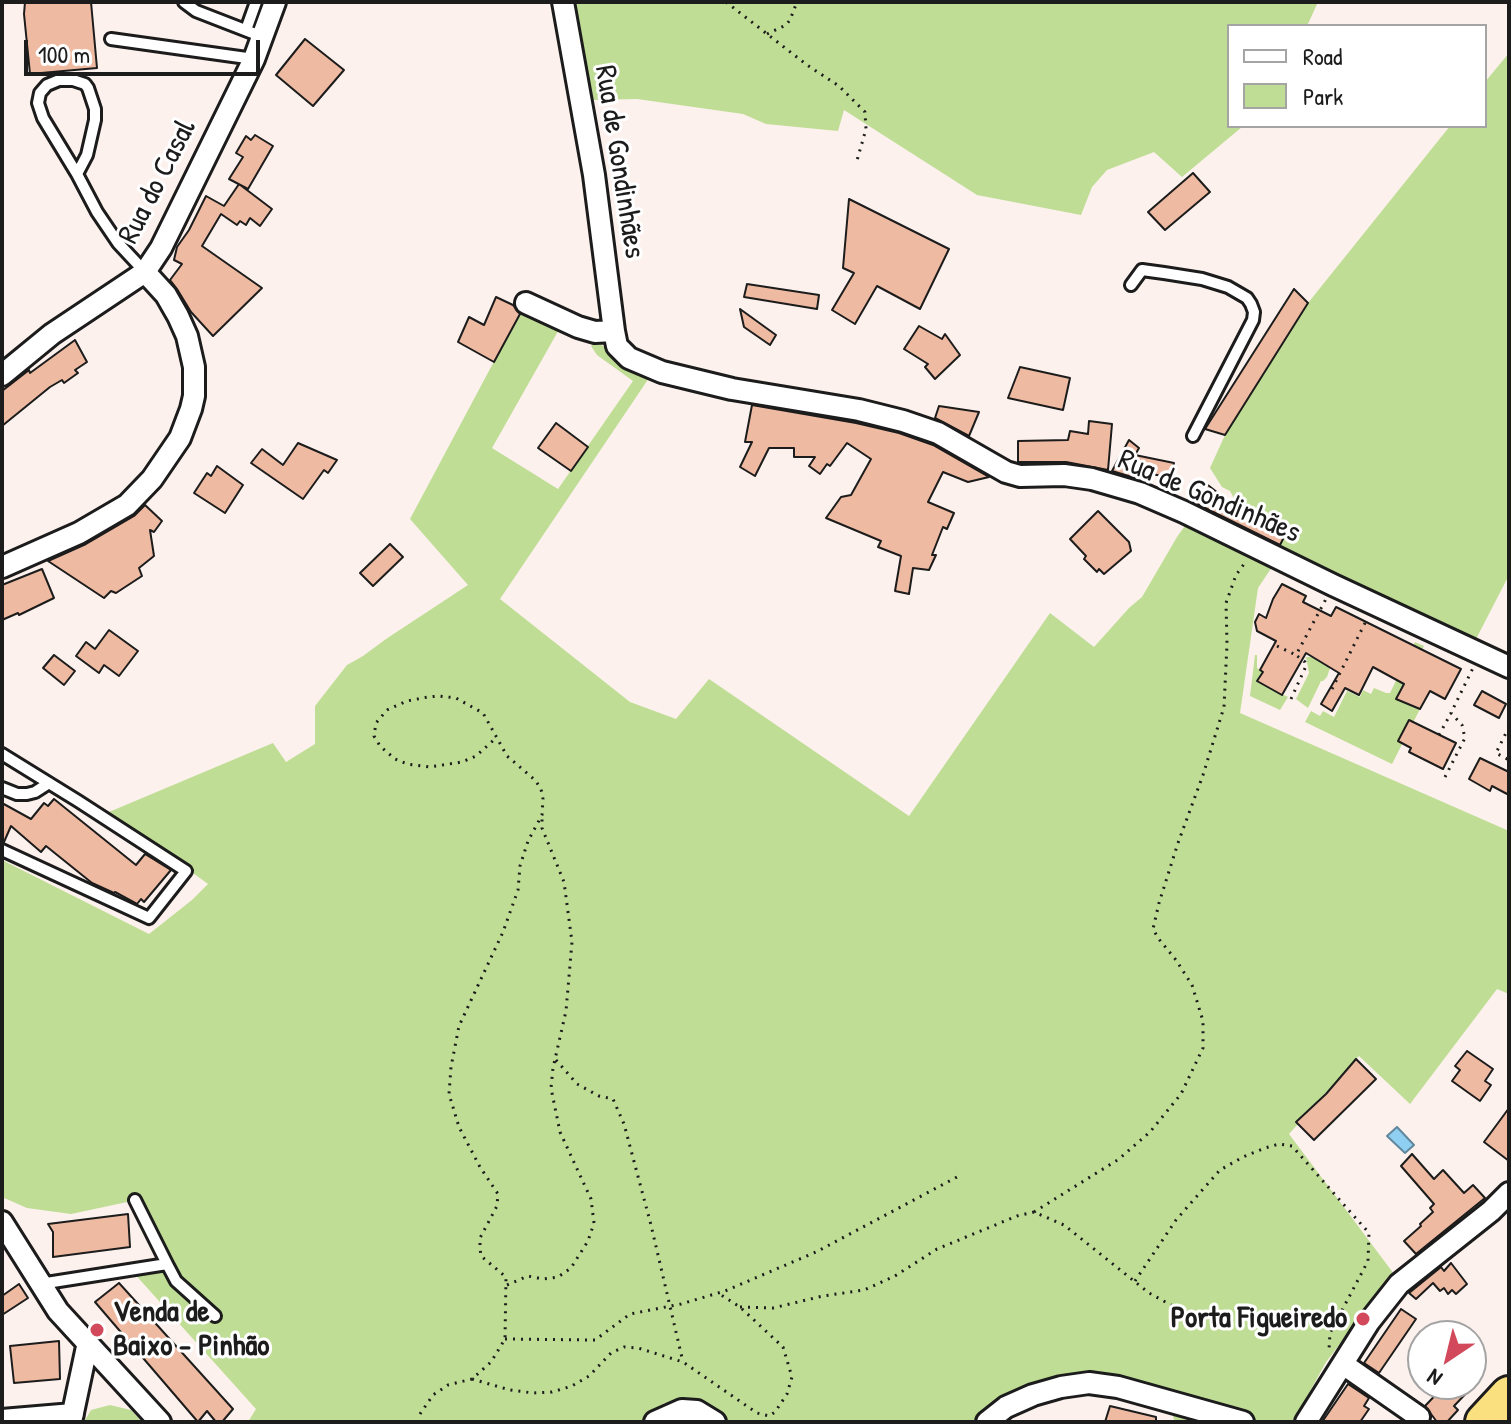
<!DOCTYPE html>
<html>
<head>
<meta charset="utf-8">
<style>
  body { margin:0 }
  #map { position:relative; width:1511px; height:1424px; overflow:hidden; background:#fcf1ec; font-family:"Patrick Hand",sans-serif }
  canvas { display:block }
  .frame { position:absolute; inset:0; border:4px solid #1c1c1c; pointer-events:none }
  .legend { position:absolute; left:1227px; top:24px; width:260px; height:104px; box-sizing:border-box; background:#fff; border:2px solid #a4a4a4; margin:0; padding:10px 14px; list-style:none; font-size:24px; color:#1c1c1c }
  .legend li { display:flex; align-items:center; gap:16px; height:40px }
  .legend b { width:40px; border:2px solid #a4a4a4 }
  .north { position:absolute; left:1407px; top:1320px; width:80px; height:80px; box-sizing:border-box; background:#fff; border:2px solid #a4a4a4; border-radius:50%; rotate:215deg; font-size:22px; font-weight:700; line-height:32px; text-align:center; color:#1c1c1c }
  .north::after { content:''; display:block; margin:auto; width:28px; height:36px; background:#d1495b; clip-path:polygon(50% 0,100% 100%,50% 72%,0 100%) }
  .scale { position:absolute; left:24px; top:40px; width:236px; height:36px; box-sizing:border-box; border:4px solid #1c1c1c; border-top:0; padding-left:10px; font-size:24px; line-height:28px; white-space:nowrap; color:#1c1c1c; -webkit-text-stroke:6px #fff; paint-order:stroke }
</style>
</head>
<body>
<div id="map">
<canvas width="1511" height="1424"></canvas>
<div class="frame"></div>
<ul class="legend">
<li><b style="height:10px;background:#fff"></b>Road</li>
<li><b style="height:22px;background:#bfdd95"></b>Park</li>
</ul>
<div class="north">N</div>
<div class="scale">100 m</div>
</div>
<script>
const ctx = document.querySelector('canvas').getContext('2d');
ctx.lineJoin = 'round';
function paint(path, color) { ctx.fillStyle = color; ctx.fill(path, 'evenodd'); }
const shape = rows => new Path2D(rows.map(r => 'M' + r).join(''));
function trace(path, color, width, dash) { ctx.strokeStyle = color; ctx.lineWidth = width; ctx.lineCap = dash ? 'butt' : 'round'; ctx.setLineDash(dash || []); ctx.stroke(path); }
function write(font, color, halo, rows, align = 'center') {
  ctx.font = font + ' "Patrick Hand",sans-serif'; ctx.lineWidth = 6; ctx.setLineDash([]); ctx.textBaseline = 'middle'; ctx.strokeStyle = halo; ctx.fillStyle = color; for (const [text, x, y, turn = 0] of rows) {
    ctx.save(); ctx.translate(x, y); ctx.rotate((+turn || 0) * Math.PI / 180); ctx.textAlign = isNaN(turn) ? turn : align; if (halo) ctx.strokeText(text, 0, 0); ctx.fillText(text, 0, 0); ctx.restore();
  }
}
paint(shape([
  [572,2,1318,2,1307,26,1229,26,1229,126,1242,127,1182,177,1154,152,1107,170,1092,187,1081,215,977,195,844,110,838,131,766,124,743,114,637,99,591,100],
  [1509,53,1509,575,1474,643,1278,548,1286,533,1241,511,1230,491,1222,487,1210,468,1225,435,1308,303,1450,126,1485,126,1485,82],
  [523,307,561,326,492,448,558,489,633,381,597,355,591,346,597,341,624,364,649,378,500,599,630,702,676,719,709,679,909,816,1050,613,1094,647,1129,608,1142,597,1177,537,1187,523,1274,564,1258,588,1240,713,1509,831,1509,994,1497,989,1410,1104,1359,1056,1289,1134,1394,1274,1326,1362,1293,1422,1175,1422,1168,1403,1053,1384,980,1422,720,1422,664,1403,656,1417,647,1422,248,1422,256,1409,132,1271,158,1262,132,1201,71,1214,27,1208,2,1197,2,860,149,934,192,900,208,884,109,812,273,743,286,762,315,744,315,706,347,665,363,656,386,639,468,585,410,519],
  [1415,642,1424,646,1398,697,1399,700,1420,709,1392,764,1305,722,1311,711,1320,716,1323,711,1334,717,1347,691,1360,697,1363,690,1371,694,1374,688,1386,693,1390,693],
  [1255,655,1257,655,1257,668,1263,672,1258,682,1288,697,1280,710,1250,696],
  [1306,657,1312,657,1330,668,1327,677,1323,681,1321,681,1308,708,1296,699,1309,673],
  [110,1405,131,1410,142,1422,84,1422,91,1410]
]), '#bfdd95');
const water = shape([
  [1397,1127,1414,1145,1405,1153,1387,1136,1397,1127]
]);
paint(water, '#8fcff1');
trace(water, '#61879c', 2);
const building = shape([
  [25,2,91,2,97,68,30,74,24,14,25,2],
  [305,39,344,70,313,106,276,75,305,39],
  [255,135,273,146,248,189,229,179,243,157,236,153,246,136,251,140,255,135],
  [1193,173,1210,192,1165,230,1148,212,1193,173],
  [239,184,272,209,260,226,250,218,246,225,240,221,237,225,221,214,202,246,262,288,213,336,191,312,177,289,170,280,182,264,174,260,177,247,189,230,206,196,224,206,239,184],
  [849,199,949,249,920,309,877,286,855,324,832,310,854,273,843,268,849,199],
  [747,284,819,295,817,309,744,297,747,284],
  [1294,289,1308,303,1225,435,1205,429,1294,289],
  [496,297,513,305,520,314,494,362,458,342,469,317,484,325,496,297],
  [740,309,776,335,770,345,744,327,740,309],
  [919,326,942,339,945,334,960,355,935,379,925,367,928,364,904,349,919,326],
  [75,340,87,362,75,370,78,373,64,383,62,380,50,387,2,426,2,391,29,370,30,373,75,340],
  [1020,367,1070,378,1063,410,1008,398,1020,367],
  [752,405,856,423,899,433,933,445,989,477,968,482,943,472,928,502,954,513,947,529,943,527,932,555,936,555,929,570,913,568,909,594,895,591,901,556,878,547,881,541,826,518,841,497,851,495,871,459,847,443,830,466,827,464,820,474,809,466,815,457,794,457,794,448,769,448,755,476,740,467,752,442,745,442,752,405],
  [939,406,979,412,969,436,935,418,939,406],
  [1089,421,1112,424,1108,470,1066,462,1018,462,1018,441,1068,440,1070,431,1088,434,1089,421],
  [556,423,588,447,571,471,538,448,556,423],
  [1129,440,1139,448,1135,455,1174,463,1171,478,1138,471,1135,478,1112,471,1129,440],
  [298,443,337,460,328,473,324,470,303,499,251,463,262,449,283,465,298,443],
  [217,466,243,485,225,513,194,493,207,473,211,476,217,466],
  [1204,482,1218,493,1214,499,1286,533,1280,545,1191,501,1204,482],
  [145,505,162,521,154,532,150,530,154,556,139,568,142,576,116,593,111,591,104,598,48,561,86,544,134,516,145,505],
  [1098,511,1129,542,1131,551,1104,574,1099,569,1097,572,1084,559,1086,556,1070,539,1098,511],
  [390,544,403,557,373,586,360,573,390,544],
  [42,569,54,598,19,615,18,613,2,620,2,585,42,569],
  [1282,584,1306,596,1303,602,1331,616,1336,607,1461,669,1445,699,1430,691,1420,709,1396,699,1404,684,1373,667,1359,695,1345,688,1332,711,1321,704,1339,673,1306,653,1282,695,1257,681,1263,672,1260,670,1276,641,1257,631,1255,622,1259,614,1266,618,1273,599,1282,584],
  [109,630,138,651,119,676,104,665,99,673,76,656,86,642,95,649,109,630],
  [54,655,75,671,64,685,43,668,54,655],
  [1482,691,1506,704,1499,718,1474,705,1482,691],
  [1409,720,1456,743,1443,769,1409,752,1411,748,1398,741,1409,720],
  [1480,758,1509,772,1509,795,1492,786,1490,791,1469,779,1480,758],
  [54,799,136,865,145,854,171,870,144,902,141,899,137,904,115,892,114,893,92,883,46,846,41,852,11,826,4,842,2,842,2,803,31,819,44,803,48,806,54,799],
  [1467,1051,1493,1069,1485,1081,1491,1085,1480,1101,1452,1081,1460,1070,1455,1066,1467,1051],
  [1356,1059,1376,1079,1314,1140,1296,1122,1326,1094,1356,1059],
  [1509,1108,1509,1161,1484,1142,1509,1108],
  [1412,1154,1434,1179,1443,1170,1464,1193,1473,1185,1485,1198,1416,1254,1404,1241,1421,1226,1420,1224,1433,1212,1430,1208,1434,1204,1401,1166,1412,1154],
  [128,1214,130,1247,53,1257,53,1232,48,1224,128,1214],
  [1451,1263,1467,1284,1456,1294,1452,1290,1448,1294,1444,1288,1440,1291,1433,1283,1416,1299,1409,1293,1441,1267,1444,1271,1451,1263],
  [119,1283,233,1409,222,1422,216,1422,207,1411,198,1422,95,1302,119,1283],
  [19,1284,28,1298,2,1315,2,1296,19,1284],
  [1401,1309,1416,1319,1379,1373,1364,1363,1401,1309],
  [59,1341,60,1379,14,1383,10,1346,59,1341],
  [1348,1384,1369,1398,1364,1406,1369,1409,1360,1422,1322,1422,1348,1384],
  [1446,1384,1475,1384,1454,1406,1458,1410,1447,1422,1437,1422,1425,1406,1446,1384],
  [1110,1406,1156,1417,1156,1422,1105,1422,1110,1406]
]);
paint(building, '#efbaa2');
trace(building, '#1c1c1c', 2);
const lane = shape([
  [184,2,196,11,263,37],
  [246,30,256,2],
  [111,39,254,59],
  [77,174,87,155,95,120,95,109,88,88,85,84,73,80,59,80,47,85,40,93,38,103,43,118,77,174,97,212,118,243,145,272],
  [1131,285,1142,270,1164,273,1202,279,1228,287,1247,298,1251,304,1254,312,1253,320,1193,436],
  [2,754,78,801,186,871,149,918,2,850],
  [2,788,17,794,27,794,35,792,49,783],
  [167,1264,176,1281,215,1316],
  [40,1284,167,1264,135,1200]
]);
const street = shape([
  [563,2,594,175,614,331,617,346,629,358,662,372,732,389,859,410,903,421,938,433,1006,472,1020,476,1064,475,1092,479,1140,493,1184,512,1333,585,1509,667],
  [526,303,578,327,595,332,614,331],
  [2,375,52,334,145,272,161,248,254,59,275,2],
  [2,567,79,533,127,505,152,479,180,438,191,409,194,396,194,367,187,336,178,316,166,295,145,272],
  [2,1222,58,1311,160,1422],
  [1343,1364,1419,1417],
  [2,1420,73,1414],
  [71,1422,88,1342],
  [655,1422,682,1410,697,1411,715,1422],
  [987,1422,1006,1407,1033,1395,1061,1387,1089,1383,1118,1387,1243,1422],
  [1306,1422,1369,1322,1399,1284,1491,1211,1509,1193]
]);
const highway = shape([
  [1484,1422,1509,1395]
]);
trace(lane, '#1c1c1c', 16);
trace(street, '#1c1c1c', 26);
trace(highway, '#1c1c1c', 42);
trace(shape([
  [726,2,807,65,839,86,865,112,866,129,856,164],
  [767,34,786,25,790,20,797,2],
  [1277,646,1296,655],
  [1332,689,1367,619],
  [1291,699,1306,666,1305,662,1296,655,1326,599],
  [1509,727,1496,753,1509,760],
  [1439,735,1451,713],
  [1445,777,1465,738,1462,725,1451,713,1473,668],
  [556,1060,577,1084,599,1096,613,1099,624,1124,651,1225,683,1362],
  [1034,1212,1119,1159,1150,1132,1181,1094,1203,1048,1203,1021,1192,985,1176,960,1158,938,1153,929,1159,903,1178,843,1203,775,1224,707,1227,644,1226,603,1236,575,1247,560],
  [1135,1281,1176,1220,1220,1170,1243,1157,1265,1148,1279,1144,1292,1146,1369,1233,1368,1261,1330,1333,1329,1350],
  [507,1285,528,1276,543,1279,558,1277,571,1268,588,1241,594,1223,591,1199,560,1132,551,1088,553,1068,566,1011,572,942,564,882,542,828,542,818],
  [740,1307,773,1308,823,1296,864,1290,895,1276,937,1249,1017,1216,1034,1212,1064,1225,1149,1293,1169,1304,1191,1314,1206,1317,1219,1316,1227,1312],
  [505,1339,595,1340,630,1314,681,1304,725,1291,816,1252,957,1177],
  [472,1379,510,1390,533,1393,552,1392,572,1386,589,1376,611,1353,624,1347,638,1348,683,1362,757,1413,769,1416,775,1412,787,1394,792,1377,783,1347,740,1307,718,1293],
  [420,1422,420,1414,433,1395,448,1385,472,1379,491,1362,505,1339,506,1277,481,1256,480,1248,480,1238,497,1206,498,1194,480,1167,459,1127,449,1094,451,1067,459,1026,503,932,518,890,520,866,528,841,542,815,543,799,541,789,535,780,507,756,483,713,456,698,439,696,428,697,407,701,387,710,376,723,374,736,380,746,395,759,407,764,430,767,462,762,476,756,496,738]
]), '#1c1c1c', 3, [2, 6]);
trace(lane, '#fff', 10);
trace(street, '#fff', 20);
trace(highway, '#fbe080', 36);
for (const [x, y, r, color] of [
  [1363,1319,8,"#d1495b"],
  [97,1330,8,"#d1495b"]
]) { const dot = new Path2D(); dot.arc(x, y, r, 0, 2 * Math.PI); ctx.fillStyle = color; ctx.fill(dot); trace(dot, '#fff', 3); }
write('30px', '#1c1c1c', '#fff', [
  ["Rua de Gondinhães",619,162,81],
  ["Rua do Casal",158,182,-63],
  ["Rua de Gondinhães",1209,497,23]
]);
write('bold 30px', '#1c1c1c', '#fff', [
  ["Venda de",113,1313],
  ["Baixo - Pinhão",113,1347],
  ["Porta Figueiredo",1347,1319,"right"]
], 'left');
</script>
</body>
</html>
